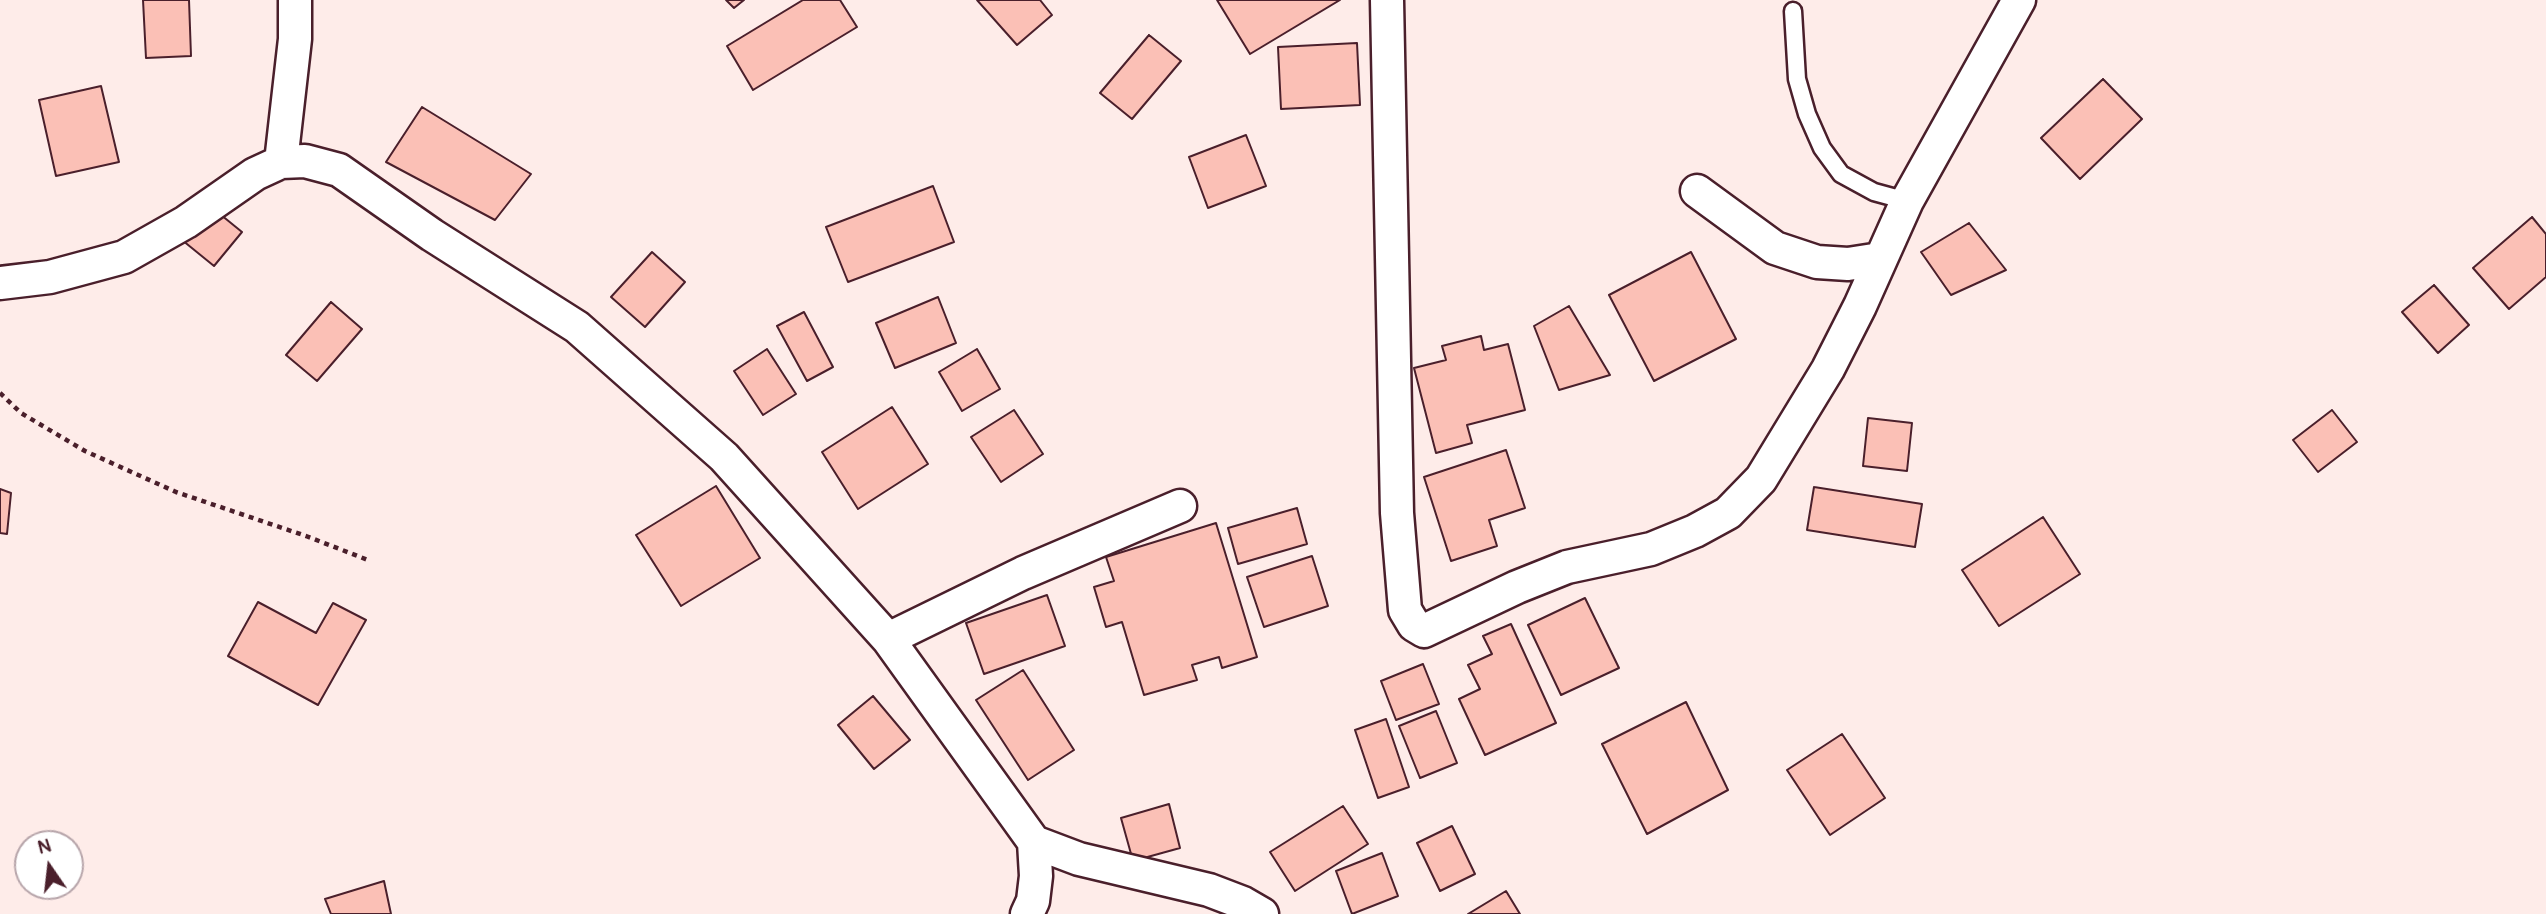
<!DOCTYPE html>
<html>
<head>
<meta charset="utf-8">
<style>
  body { margin:0 }
  #map { position:relative; width:2546px; height:914px; overflow:hidden; background:#feece9; font-family:Pangolin,sans-serif }
  canvas { display:block }
  .north { position:absolute; left:14px; top:830px; width:70px; height:70px; box-sizing:border-box; background:#fff; border:2px solid #b7a5aa; border-radius:50%; rotate:346deg; font-size:19px; font-weight:700; line-height:28px; text-align:center; color:#4a1f2b }
  .north::after { content:''; display:block; margin:auto; width:24px; height:32px; background:#4a1f2b; clip-path:polygon(50% 0,100% 100%,50% 72%,0 100%) }
</style>
</head>
<body>
<div id="map">
<canvas width="2546" height="914"></canvas>
<div class="north">N</div>
</div>
<script>
const ctx = document.querySelector('canvas').getContext('2d');
ctx.lineJoin = 'round';
function paint(path, color) { ctx.fillStyle = color; ctx.fill(path, 'evenodd'); }
const shape = rows => new Path2D(rows.map(r => 'M' + r).join(''));
function trace(path, color, width, dash) { ctx.strokeStyle = color; ctx.lineWidth = width; ctx.lineCap = dash ? 'butt' : 'round'; ctx.setLineDash(dash || []); ctx.stroke(path); }
const building = shape([
  [143,0,189,0,191,56,146,58,143,0],
  [726,0,744,0,734,8,726,0],
  [803,0,840,0,857,27,753,90,727,46,803,0],
  [977,0,1040,0,1052,15,1017,45,977,0],
  [1217,0,1340,0,1250,54,1217,0],
  [1149,35,1181,61,1132,119,1100,93,1149,35],
  [1357,43,1360,105,1281,109,1278,47,1357,43],
  [2103,79,2142,119,2080,179,2041,138,2103,79],
  [101,86,119,162,56,176,39,100,101,86],
  [422,107,531,174,495,220,386,162,422,107],
  [1246,135,1266,186,1208,208,1189,157,1246,135],
  [933,186,954,242,848,282,826,227,933,186],
  [210,206,242,232,214,266,182,240,210,206],
  [2532,217,2546,234,2546,277,2509,309,2473,268,2532,217],
  [1969,223,2006,270,1951,295,1921,252,1969,223],
  [652,252,685,282,645,327,611,297,652,252],
  [1691,252,1736,339,1654,381,1609,295,1691,252],
  [2434,285,2469,325,2438,353,2402,312,2434,285],
  [938,297,956,343,895,368,876,323,938,297],
  [331,302,362,329,317,381,286,355,331,302],
  [1569,306,1610,375,1559,390,1534,326,1569,306],
  [804,312,833,367,807,381,777,326,804,312],
  [1481,336,1484,350,1508,344,1525,410,1467,425,1472,443,1436,453,1414,368,1446,360,1442,346,1481,336],
  [767,349,796,394,763,415,734,371,767,349],
  [977,349,1000,389,962,411,939,372,977,349],
  [892,407,928,464,858,509,822,452,892,407],
  [1014,410,1043,454,1001,482,971,437,1014,410],
  [2332,410,2357,442,2318,472,2293,440,2332,410],
  [1868,418,1912,423,1907,471,1863,466,1868,418],
  [1506,450,1525,508,1489,520,1497,546,1451,561,1424,477,1506,450],
  [716,486,760,558,681,606,636,535,716,486],
  [1814,487,1922,504,1915,547,1807,530,1814,487],
  [0,489,11,493,7,534,0,533,0,489],
  [1297,508,1307,544,1238,564,1228,528,1297,508],
  [2043,517,2080,574,1999,626,1962,570,2043,517],
  [1216,523,1257,657,1222,668,1219,657,1192,665,1197,680,1144,695,1122,622,1106,627,1094,587,1114,581,1106,557,1216,523],
  [1312,556,1328,606,1264,627,1247,577,1312,556],
  [1047,595,1065,646,984,674,966,623,1047,595],
  [1585,598,1619,668,1561,695,1528,625,1585,598],
  [258,602,316,633,333,603,366,620,318,705,228,656,258,602],
  [1511,624,1556,723,1485,755,1459,699,1480,689,1468,665,1492,654,1483,636,1511,624],
  [1423,664,1439,704,1396,720,1381,681,1423,664],
  [1023,670,1074,750,1028,780,976,700,1023,670],
  [873,696,910,740,874,769,838,725,873,696],
  [1686,702,1728,790,1647,834,1602,744,1686,702],
  [1436,711,1457,763,1420,778,1399,726,1436,711],
  [1386,719,1409,787,1378,798,1355,730,1386,719],
  [1842,734,1885,798,1830,835,1787,770,1842,734],
  [1169,804,1180,848,1133,861,1121,818,1169,804],
  [1343,806,1368,844,1295,891,1270,852,1343,806],
  [1452,826,1475,874,1440,891,1417,843,1452,826],
  [1382,853,1398,896,1352,914,1336,871,1382,853],
  [384,881,391,914,331,914,325,899,384,881],
  [1506,891,1520,914,1468,914,1506,891]
]);
paint(building, '#fbc0b6');
trace(building, '#4a1f2b', 2);
const lane = shape([
  [1793,11,1797,79,1807,114,1822,148,1841,174,1874,192,1907,201]
]);
const street = shape([
  [1387,0,1397,513,1405,610,1414,625,1424,631,1517,587,1567,567,1651,549,1695,531,1728,513,1761,479,1828,369,1860,306,1907,201,2019,0],
  [281,162,295,39,295,0],
  [1697,191,1775,248,1817,262,1848,264,1880,259],
  [0,283,50,277,124,257,186,222,255,174,281,162,305,161,339,170,432,235,577,327,724,457,888,639,1034,842,1036,876,1033,901,1027,914],
  [888,639,1023,573,1180,506],
  [1034,842,1079,859,1209,890,1243,903,1262,914]
]);
trace(lane, '#4a1f2b', 21);
trace(street, '#4a1f2b', 37);
trace(shape([
  [0,393,21,413,85,451,176,492,306,536,368,560]
]), '#4a1f2b', 4.5, [5, 5]);
trace(lane, '#fff', 16);
trace(street, '#fff', 32);
</script>
</body>
</html>
